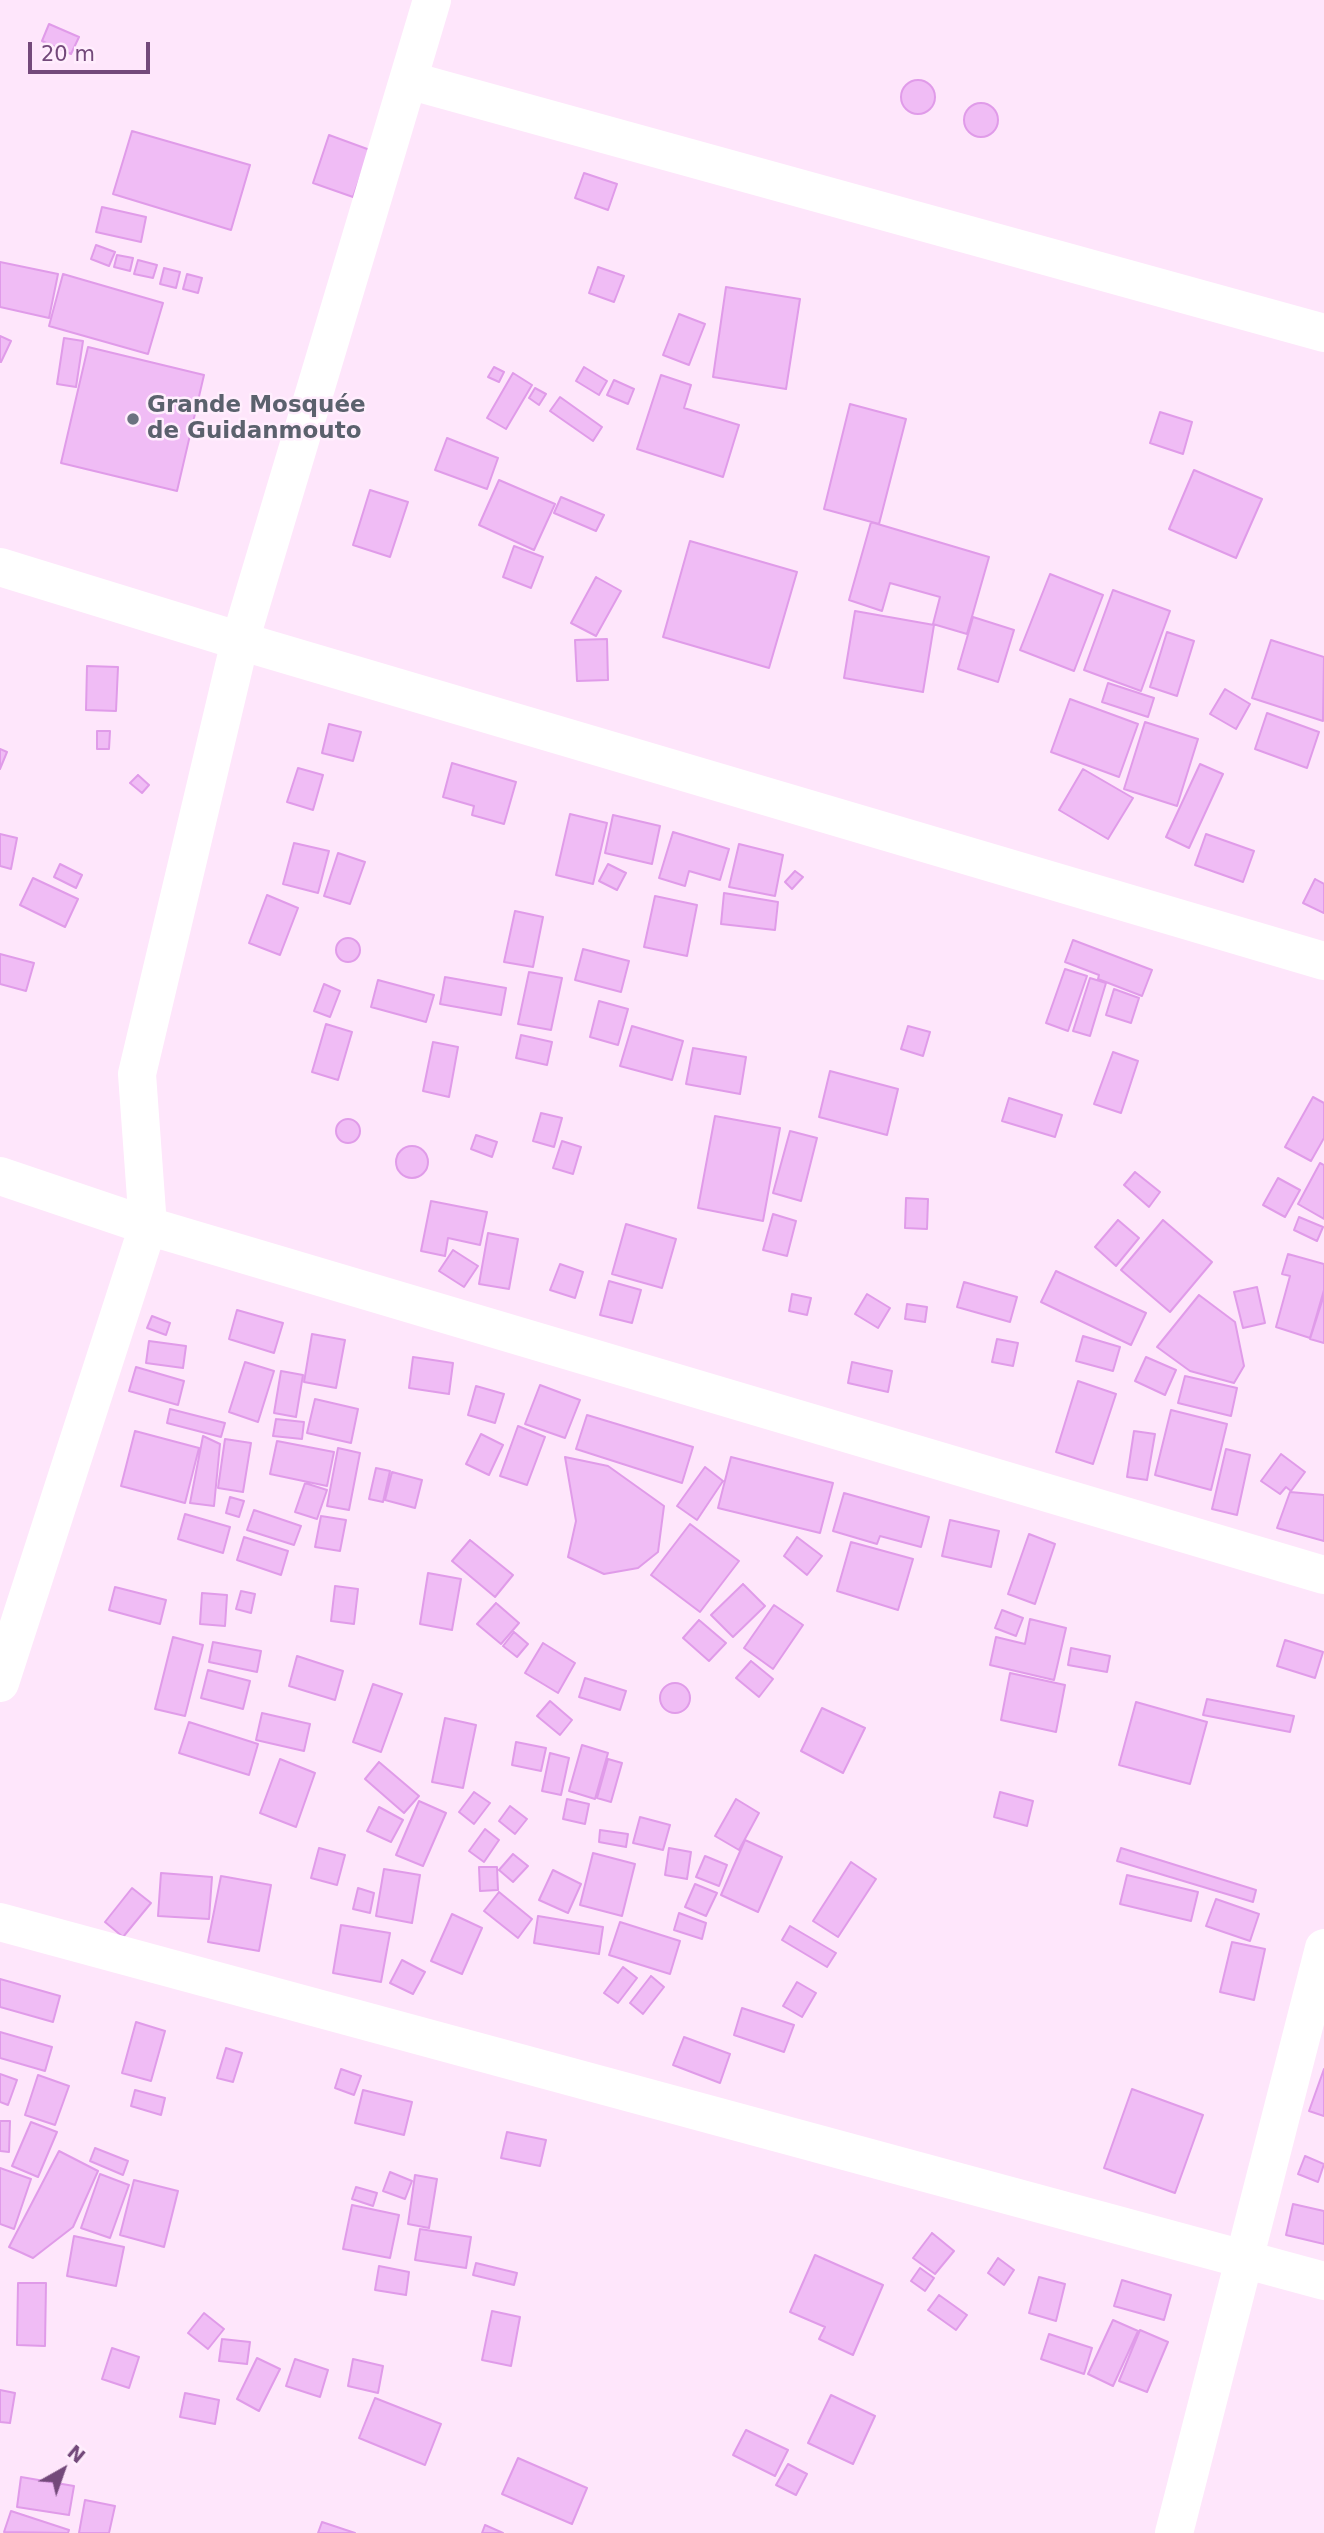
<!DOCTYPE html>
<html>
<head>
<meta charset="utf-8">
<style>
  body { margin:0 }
  #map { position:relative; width:1324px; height:2533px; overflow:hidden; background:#fee6fb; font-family:"DejaVu Sans",sans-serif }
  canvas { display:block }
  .north { position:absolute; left:28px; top:2435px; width:70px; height:70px; -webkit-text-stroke:5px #ffeefd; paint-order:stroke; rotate:40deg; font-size:19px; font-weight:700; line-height:28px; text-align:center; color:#73497a }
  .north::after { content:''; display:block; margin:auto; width:24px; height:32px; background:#73497a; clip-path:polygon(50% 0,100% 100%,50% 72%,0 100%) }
  .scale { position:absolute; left:28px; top:42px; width:122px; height:32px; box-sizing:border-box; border:4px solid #73497a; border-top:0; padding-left:9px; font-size:21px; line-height:24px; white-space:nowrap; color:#73497a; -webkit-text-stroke:5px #ffeefd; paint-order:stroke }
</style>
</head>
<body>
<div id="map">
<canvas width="1324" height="2533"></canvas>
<div class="north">N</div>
<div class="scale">20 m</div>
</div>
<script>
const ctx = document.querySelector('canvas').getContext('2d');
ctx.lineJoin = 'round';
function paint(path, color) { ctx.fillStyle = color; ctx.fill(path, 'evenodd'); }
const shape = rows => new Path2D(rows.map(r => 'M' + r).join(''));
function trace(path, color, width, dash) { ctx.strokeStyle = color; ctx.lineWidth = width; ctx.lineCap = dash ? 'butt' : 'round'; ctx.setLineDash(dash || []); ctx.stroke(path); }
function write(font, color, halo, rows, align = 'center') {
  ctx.font = font + ' "DejaVu Sans",sans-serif'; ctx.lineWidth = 5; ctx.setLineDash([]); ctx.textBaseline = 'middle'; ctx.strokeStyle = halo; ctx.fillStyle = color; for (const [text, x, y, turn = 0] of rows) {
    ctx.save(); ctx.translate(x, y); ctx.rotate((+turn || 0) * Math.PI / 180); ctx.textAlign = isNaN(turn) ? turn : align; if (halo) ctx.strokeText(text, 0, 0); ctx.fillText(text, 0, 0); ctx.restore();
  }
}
const building = shape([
  [49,24,79,37,71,54,42,41,49,24],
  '901 97a17 17 0 1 1 34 0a17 17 0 1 1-34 0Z',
  '964 120a17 17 0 1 1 34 0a17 17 0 1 1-34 0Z',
  [132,131,250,165,231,230,113,194,132,131],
  [329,135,370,150,353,197,313,183,329,135],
  [584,173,617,184,608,210,575,198,584,173],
  [102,207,146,217,141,242,96,232,102,207],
  [96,245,115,252,109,266,91,259,96,245],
  [117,255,133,258,130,271,114,267,117,255],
  [138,260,157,265,153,278,134,274,138,260],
  [0,262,58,274,49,318,0,307,0,262],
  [598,267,624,276,614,302,589,293,598,267],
  [164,268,180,272,176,288,160,284,164,268],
  [63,274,163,303,148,354,49,326,63,274],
  [187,274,202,278,198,293,183,289,187,274],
  [726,287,800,299,786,389,713,377,726,287],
  [679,314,705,324,689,365,663,355,679,314],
  [0,336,11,341,1,362,0,362,0,336],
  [64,338,83,341,76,387,57,384,64,338],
  [88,347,204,375,177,491,61,463,88,347],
  [494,367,504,372,499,382,488,377,494,367],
  [584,367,607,381,599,395,576,381,584,367],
  [513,373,532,385,506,429,487,418,513,373],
  [661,375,691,385,684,408,739,425,723,477,637,449,661,375],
  [614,380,634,389,628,404,607,395,614,380],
  [535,388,546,394,539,405,529,398,535,388],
  [560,397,602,427,593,441,550,411,560,397],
  [850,404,906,419,879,524,824,509,850,404],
  [1160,412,1192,422,1183,454,1150,443,1160,412],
  [447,438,498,458,487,489,435,470,447,438],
  [1194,470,1262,499,1236,558,1169,529,1194,470],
  [499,480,555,504,534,550,479,525,499,480],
  [370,490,408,502,390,557,353,545,370,490],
  [561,497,604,515,596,531,554,513,561,497],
  [871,522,989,557,967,634,933,624,940,597,890,583,882,611,849,600,871,522],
  [690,541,797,572,769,668,663,637,690,541],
  [514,546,543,557,531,588,503,577,514,546],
  [1050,574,1103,595,1074,671,1020,650,1050,574],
  [596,577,621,591,596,636,571,623,596,577],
  [1113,590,1170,611,1141,691,1084,670,1113,590],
  [855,611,934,625,923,692,844,678,855,611],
  [973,617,1014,630,998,682,958,669,973,617],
  [1167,632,1194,641,1177,696,1150,687,1167,632],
  [607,639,608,680,577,681,575,640,607,639],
  [1271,640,1324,657,1323,721,1252,698,1271,640],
  [87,666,118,667,116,711,86,710,87,666],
  [1108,683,1154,698,1148,717,1102,702,1108,683],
  [1225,689,1250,704,1236,729,1210,714,1225,689],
  [1070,699,1138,724,1119,777,1051,752,1070,699],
  [1267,713,1319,732,1307,768,1255,749,1267,713],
  [1145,722,1198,739,1177,806,1124,789,1145,722],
  [329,724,361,732,353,761,322,753,329,724],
  [97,731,110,731,109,749,97,749,97,731],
  [0,749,7,752,0,769,0,749],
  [452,763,516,782,504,824,472,815,474,806,443,797,452,763],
  [1200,764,1223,774,1189,848,1166,837,1200,764],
  [298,768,323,775,313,810,287,802,298,768],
  [1083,769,1133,798,1108,839,1059,810,1083,769],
  [138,775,149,785,142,793,130,783,138,775],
  [570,814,607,823,593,884,556,875,570,814],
  [613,815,660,826,652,864,605,853,613,815],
  [673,832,729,849,720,880,689,871,685,886,659,878,673,832],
  [0,834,17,838,11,869,0,866,0,834],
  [1206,834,1254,851,1243,882,1195,865,1206,834],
  [294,843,329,851,318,893,283,884,294,843],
  [739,844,783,855,775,896,729,887,739,844],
  [338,853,365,862,350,904,324,896,338,853],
  [60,864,82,875,76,888,54,877,60,864],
  [608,864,626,873,617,890,599,881,608,864],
  [795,871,803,877,792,889,785,882,795,871],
  [33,878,78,899,65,927,20,905,33,878],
  [1315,879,1324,884,1324,913,1303,903,1315,879],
  [724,893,778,902,775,930,721,924,724,893],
  [267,895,298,908,280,955,249,943,267,895],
  [655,896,697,905,687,956,644,947,655,896],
  [515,911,543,917,533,967,504,962,515,911],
  '336 950a12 12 0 1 1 24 0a12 12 0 1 1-24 0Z',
  [1073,940,1152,970,1142,996,1098,979,1099,975,1065,962,1073,940],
  [583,949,629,961,621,992,575,980,583,949],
  [0,954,34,963,26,991,0,984,0,954],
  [1065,969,1087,976,1068,1031,1046,1023,1065,969],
  [529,972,562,978,551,1030,518,1024,529,972],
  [445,977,506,988,501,1015,440,1004,445,977],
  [1090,978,1106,983,1090,1036,1073,1031,1090,978],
  [378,980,434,995,426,1022,371,1007,378,980],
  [324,984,340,991,330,1017,314,1011,324,984],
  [1114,989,1139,998,1131,1023,1106,1015,1114,989],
  [599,1001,628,1009,618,1045,590,1037,599,1001],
  [326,1024,352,1032,338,1080,312,1072,326,1024],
  [632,1026,683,1041,672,1080,620,1066,632,1026],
  [908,1026,930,1032,923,1056,901,1049,908,1026],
  [521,1035,552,1042,547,1065,516,1058,521,1035],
  [433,1042,458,1047,449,1097,423,1091,433,1042],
  [693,1048,746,1057,740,1094,686,1084,693,1048],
  [1113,1052,1138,1061,1121,1113,1094,1104,1113,1052],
  [830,1071,898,1089,887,1135,819,1117,830,1071],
  [1313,1097,1324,1103,1324,1138,1311,1161,1285,1147,1313,1097],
  [1009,1098,1062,1115,1055,1137,1002,1121,1009,1098],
  [541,1113,562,1118,554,1147,533,1141,541,1113],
  [715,1116,780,1128,763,1221,698,1208,715,1116],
  '336 1131a12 12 0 1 1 24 0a12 12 0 1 1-24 0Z',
  [790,1131,817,1138,801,1201,773,1193,790,1131],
  [476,1135,497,1142,492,1157,471,1149,476,1135],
  [562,1141,581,1147,573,1174,553,1168,562,1141],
  '396 1162a16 16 0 1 1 32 0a16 16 0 1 1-32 0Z',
  [1320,1163,1324,1165,1324,1219,1298,1204,1320,1163],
  [1135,1172,1160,1192,1149,1207,1124,1185,1135,1172],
  [1278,1178,1300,1190,1285,1217,1263,1205,1278,1178],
  [906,1198,928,1199,927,1229,905,1228,906,1198],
  [431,1201,487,1212,480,1245,448,1238,445,1256,421,1251,431,1201],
  [773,1214,796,1221,787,1256,763,1250,773,1214],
  [1299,1217,1323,1227,1317,1241,1294,1230,1299,1217],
  [1118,1220,1139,1238,1116,1266,1095,1247,1118,1220],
  [1163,1220,1212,1262,1170,1312,1121,1270,1163,1220],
  [626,1224,676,1239,662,1288,612,1274,626,1224],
  [488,1233,518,1239,509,1289,479,1284,488,1233],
  [453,1250,478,1266,464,1287,439,1271,453,1250],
  [1288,1254,1324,1264,1324,1290,1310,1338,1276,1327,1290,1276,1282,1274,1288,1254],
  [560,1264,583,1272,575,1298,550,1290,560,1264],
  [1056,1271,1146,1313,1131,1345,1041,1302,1056,1271],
  [609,1281,641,1290,632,1323,600,1315,609,1281],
  [964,1282,1017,1297,1010,1322,957,1307,964,1282],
  [1257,1287,1265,1323,1243,1328,1234,1292,1257,1287],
  [792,1294,811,1298,807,1315,789,1311,792,1294],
  [867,1294,890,1308,878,1328,855,1314,867,1294],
  [1199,1295,1235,1322,1244,1366,1234,1383,1190,1371,1157,1347,1199,1295],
  [1324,1295,1324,1343,1310,1339,1324,1295],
  [907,1304,927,1307,925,1322,905,1319,907,1304],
  [237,1310,283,1323,274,1353,229,1339,237,1310],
  [152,1316,170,1323,166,1335,147,1328,152,1316],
  [312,1334,345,1340,336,1388,304,1382,312,1334],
  [1083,1336,1120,1347,1113,1371,1076,1361,1083,1336],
  [997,1339,1018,1343,1013,1366,992,1362,997,1339],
  [149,1341,186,1346,183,1368,146,1363,149,1341],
  [413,1357,453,1363,449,1394,409,1388,413,1357],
  [1146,1357,1176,1370,1165,1395,1135,1381,1146,1357],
  [245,1362,274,1371,258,1422,229,1412,245,1362],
  [852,1362,892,1371,888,1392,848,1383,852,1362],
  [136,1367,184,1381,178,1405,129,1391,136,1367],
  [281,1371,303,1375,296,1417,274,1413,281,1371],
  [1185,1376,1237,1388,1231,1416,1178,1403,1185,1376],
  [1078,1381,1116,1394,1093,1464,1056,1452,1078,1381],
  [540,1385,580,1400,565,1438,525,1424,540,1385],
  [476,1386,504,1394,495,1423,468,1415,476,1386],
  [315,1399,358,1409,351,1443,307,1433,315,1399],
  [170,1409,225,1423,221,1437,167,1423,170,1409],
  [1171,1410,1227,1424,1211,1490,1155,1475,1171,1410],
  [587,1415,693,1447,682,1483,576,1449,587,1415],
  [276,1419,304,1422,302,1439,273,1436,276,1419],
  [518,1426,545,1437,527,1485,500,1476,518,1426],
  [135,1431,199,1448,185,1503,121,1486,135,1431],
  [1134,1431,1155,1434,1147,1480,1127,1477,1134,1431],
  [481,1434,503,1445,489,1475,466,1464,481,1434],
  [203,1436,220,1444,214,1506,190,1503,203,1436],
  [225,1439,251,1443,243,1492,218,1488,225,1439],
  [277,1441,334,1452,327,1486,270,1474,277,1441],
  [338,1448,360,1453,349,1510,327,1506,338,1448],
  [1226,1449,1250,1455,1237,1515,1212,1509,1226,1449],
  [1281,1454,1305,1472,1291,1491,1286,1487,1280,1494,1261,1481,1281,1454],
  [565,1457,608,1466,664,1506,658,1552,638,1568,604,1574,568,1557,576,1521,565,1457],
  [731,1457,833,1483,820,1533,718,1508,731,1457],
  [705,1467,723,1481,697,1520,677,1506,705,1467],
  [376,1468,390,1471,383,1502,369,1499,376,1468],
  [392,1472,422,1480,415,1508,385,1500,392,1472],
  [305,1483,327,1490,317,1519,295,1512,305,1483],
  [1290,1492,1324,1495,1324,1541,1277,1528,1290,1492],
  [844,1493,929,1517,921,1547,880,1536,877,1544,833,1531,844,1493],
  [230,1497,244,1501,239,1517,226,1513,230,1497],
  [254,1510,301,1526,294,1545,247,1530,254,1510],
  [185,1514,230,1527,223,1553,178,1539,185,1514],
  [321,1516,346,1520,340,1551,315,1547,321,1516],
  [950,1520,999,1531,991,1567,942,1556,950,1520],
  [690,1524,739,1561,700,1612,651,1575,690,1524],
  [1029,1534,1055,1544,1035,1604,1008,1594,1029,1534],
  [244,1537,288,1551,281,1575,237,1560,244,1537],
  [797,1537,822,1556,807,1575,784,1556,797,1537],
  [470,1540,513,1575,495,1597,452,1561,470,1540],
  [851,1542,913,1559,898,1610,837,1591,851,1542],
  [428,1573,461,1579,452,1630,420,1624,428,1573],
  [743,1584,765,1606,733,1637,711,1615,743,1584],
  [335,1586,358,1589,354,1624,331,1621,335,1586],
  [115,1587,166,1600,160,1624,109,1610,115,1587],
  [241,1591,255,1594,251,1613,236,1609,241,1591],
  [202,1593,227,1595,225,1626,200,1624,202,1593],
  [496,1603,519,1623,501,1644,477,1624,496,1603],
  [774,1605,803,1625,773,1669,744,1648,774,1605],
  [1002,1610,1023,1618,1016,1636,995,1628,1002,1610],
  [1030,1619,1066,1628,1054,1680,990,1665,996,1637,1025,1644,1030,1619],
  [699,1620,726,1643,709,1661,683,1638,699,1620],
  [514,1632,528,1644,517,1657,503,1646,514,1632],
  [173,1637,203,1645,185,1716,155,1709,173,1637],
  [1285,1640,1323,1652,1315,1678,1277,1666,1285,1640],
  [213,1642,261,1651,257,1672,209,1662,213,1642],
  [543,1643,575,1663,558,1693,525,1673,543,1643],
  [1071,1648,1110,1656,1107,1672,1068,1665,1071,1648],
  [297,1656,343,1671,335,1700,289,1686,297,1656],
  [751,1661,773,1679,759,1697,736,1678,751,1661],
  [208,1670,250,1681,243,1709,201,1698,208,1670],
  [1010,1673,1065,1685,1056,1732,1001,1720,1010,1673],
  [585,1678,626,1691,620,1710,579,1697,585,1678],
  '660 1698a15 15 0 1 1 30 0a15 15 0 1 1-30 0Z',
  [373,1684,402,1694,381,1752,353,1742,373,1684],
  [1207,1699,1294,1716,1290,1732,1203,1715,1207,1699],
  [550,1701,572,1720,560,1735,537,1716,550,1701],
  [1136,1702,1207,1722,1190,1784,1119,1765,1136,1702],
  [822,1708,865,1728,843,1773,801,1751,822,1708],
  [262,1713,310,1724,304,1751,256,1740,262,1713],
  [445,1718,476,1725,463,1788,432,1782,445,1718],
  [189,1722,258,1744,249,1775,179,1753,189,1722],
  [516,1742,546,1748,541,1771,512,1765,516,1742],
  [582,1745,608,1753,595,1799,569,1791,582,1745],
  [550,1753,569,1758,561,1795,542,1791,550,1753],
  [280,1759,315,1773,296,1827,260,1813,280,1759],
  [608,1759,622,1763,611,1802,597,1798,608,1759],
  [379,1762,419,1796,404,1813,365,1779,379,1762],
  [474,1792,490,1803,474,1824,459,1812,474,1792],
  [1000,1792,1033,1801,1027,1826,994,1817,1000,1792],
  [567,1799,589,1804,585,1824,563,1819,567,1799],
  [736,1799,759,1813,739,1850,715,1836,736,1799],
  [419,1801,446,1813,423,1866,396,1855,419,1801],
  [510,1806,527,1819,515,1834,499,1821,510,1806],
  [379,1807,403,1820,391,1842,367,1831,379,1807],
  [640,1817,670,1825,663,1850,633,1843,640,1817],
  [485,1829,499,1840,484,1862,469,1851,485,1829],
  [600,1830,628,1834,626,1847,599,1842,600,1830],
  [745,1840,782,1857,758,1912,721,1895,745,1840],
  [319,1848,345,1855,337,1885,311,1878,319,1848],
  [669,1848,691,1852,687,1879,665,1875,669,1848],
  [1121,1848,1256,1890,1253,1902,1117,1861,1121,1848],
  [593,1853,635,1864,622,1916,580,1905,593,1853],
  [513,1854,528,1866,513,1882,499,1870,513,1854],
  [705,1856,727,1865,719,1886,696,1877,705,1856],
  [851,1862,876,1879,838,1937,813,1921,851,1862],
  [479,1867,497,1867,498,1890,480,1891,479,1867],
  [384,1869,420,1875,412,1923,376,1916,384,1869],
  [553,1870,581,1884,568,1913,539,1900,553,1870],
  [161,1873,212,1877,209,1919,158,1916,161,1873],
  [1127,1875,1198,1892,1191,1921,1120,1904,1127,1875],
  [221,1876,271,1885,259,1951,208,1942,221,1876],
  [695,1884,717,1893,706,1916,685,1907,695,1884],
  [132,1888,151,1903,123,1937,105,1922,132,1888],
  [358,1888,374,1893,370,1913,353,1909,358,1888],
  [499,1892,532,1919,518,1938,484,1911,499,1892],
  [1216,1899,1259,1914,1250,1941,1206,1926,1216,1899],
  [679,1913,706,1923,702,1939,674,1930,679,1913],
  [452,1914,482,1928,462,1974,431,1961,452,1914],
  [538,1916,603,1927,599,1954,534,1943,538,1916],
  [620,1922,680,1941,670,1974,609,1955,620,1922],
  [341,1925,390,1933,381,1982,333,1973,341,1925],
  [790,1926,836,1953,827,1967,782,1940,790,1926],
  [1232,1942,1265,1949,1254,2000,1220,1992,1232,1942],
  [402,1960,425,1972,413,1994,390,1983,402,1960],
  [623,1967,637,1978,618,2003,604,1993,623,1967],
  [651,1976,664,1987,643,2014,630,2003,651,1976],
  [0,1979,60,1996,53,2022,0,2007,0,1979],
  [797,1982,816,1993,802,2017,783,2006,797,1982],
  [742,2008,794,2025,784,2052,734,2035,742,2008],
  [136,2022,165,2031,151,2081,122,2073,136,2022],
  [0,2032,52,2047,45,2071,0,2058,0,2032],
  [684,2037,730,2054,720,2083,673,2065,684,2037],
  [226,2048,242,2053,233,2082,217,2078,226,2048],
  [341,2069,361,2076,354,2095,335,2088,341,2069],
  [1324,2069,1324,2116,1309,2111,1324,2069],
  [0,2074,17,2080,8,2105,0,2102,0,2074],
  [38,2075,69,2086,55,2125,25,2115,38,2075],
  [1132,2089,1203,2115,1175,2193,1104,2168,1132,2089],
  [135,2090,165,2098,161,2115,131,2106,135,2090],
  [363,2090,412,2102,404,2135,355,2123,363,2090],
  [0,2121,10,2121,9,2152,0,2151,0,2121],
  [31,2122,57,2132,38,2177,12,2166,31,2122],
  [507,2132,546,2140,540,2166,501,2158,507,2132],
  [95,2148,128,2161,123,2175,90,2161,95,2148],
  [59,2151,98,2171,73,2227,33,2258,9,2247,59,2151],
  [1305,2156,1324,2164,1318,2182,1298,2174,1305,2156],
  [0,2168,31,2179,14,2229,0,2224,0,2168],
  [390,2172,412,2181,405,2199,383,2191,390,2172],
  [100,2174,129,2185,110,2238,81,2228,100,2174],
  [415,2175,437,2179,429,2228,408,2224,415,2175],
  [134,2180,178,2191,164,2247,120,2235,134,2180],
  [356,2187,377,2193,373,2206,352,2199,356,2187],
  [1293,2204,1324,2211,1324,2244,1286,2235,1293,2204],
  [352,2205,399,2215,390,2258,343,2249,352,2205],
  [420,2229,471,2237,466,2268,415,2260,420,2229],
  [932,2233,954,2251,935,2274,913,2258,932,2233],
  [74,2236,124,2247,116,2286,67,2276,74,2236],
  [815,2255,883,2285,853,2355,819,2339,825,2327,790,2312,815,2255],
  [998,2258,1014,2270,1004,2285,988,2273,998,2258],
  [476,2263,517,2273,514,2285,473,2275,476,2263],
  [379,2266,409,2272,406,2295,375,2290,379,2266],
  [920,2268,934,2278,925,2291,911,2281,920,2268],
  [1039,2277,1065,2284,1056,2321,1029,2313,1039,2277],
  [1122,2280,1171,2295,1164,2320,1114,2306,1122,2280],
  [18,2283,46,2283,45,2346,17,2345,18,2283],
  [939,2295,967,2315,956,2330,928,2310,939,2295],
  [492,2311,520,2317,511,2366,482,2360,492,2311],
  [204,2313,224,2329,208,2349,188,2333,204,2313],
  [1113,2320,1138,2331,1113,2386,1088,2374,1113,2320],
  [1140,2330,1168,2342,1147,2392,1119,2381,1140,2330],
  [1049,2334,1092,2348,1084,2374,1041,2359,1049,2334],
  [222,2339,250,2342,247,2364,219,2361,222,2339],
  [112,2348,139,2357,129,2388,102,2379,112,2348],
  [257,2358,280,2369,259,2411,237,2399,257,2358],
  [295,2359,328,2370,320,2397,286,2386,295,2359],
  [353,2359,383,2366,378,2393,348,2386,353,2359],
  [0,2390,15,2393,10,2423,0,2422,0,2390],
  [185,2393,219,2400,215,2424,180,2417,185,2393],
  [831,2395,875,2416,853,2464,808,2443,831,2395],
  [375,2398,441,2424,425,2465,359,2438,375,2398],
  [746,2430,788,2450,775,2476,733,2455,746,2430],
  [518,2458,587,2488,572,2524,502,2494,518,2458],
  [788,2464,807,2474,796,2495,776,2485,788,2464],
  [21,2477,74,2486,69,2515,17,2507,21,2477],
  [85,2500,115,2506,109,2533,79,2533,85,2500],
  [11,2511,69,2530,68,2533,4,2532,11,2511],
  [322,2522,355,2533,318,2533,322,2522],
  [485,2525,503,2533,482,2533,485,2525]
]);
paint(building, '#f0bcf5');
trace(building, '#e09be9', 2);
trace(shape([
  [408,80,1324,333],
  [0,567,240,641,1324,961],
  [0,1176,148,1226,1324,1575],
  [0,1683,148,1226,137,1074,240,641,432,0],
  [0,1922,1324,2281],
  [1174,2533,1324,1948]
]), '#fff', 38);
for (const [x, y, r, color] of [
  [133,419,7,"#6b7280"]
]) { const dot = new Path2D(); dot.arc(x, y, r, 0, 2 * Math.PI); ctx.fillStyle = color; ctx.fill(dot); trace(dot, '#ffeefd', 2.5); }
write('bold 23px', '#5b616d', '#ffeefd', [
  ["Grande Mosquée",147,406],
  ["de Guidanmouto",147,432]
], 'left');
</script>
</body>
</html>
